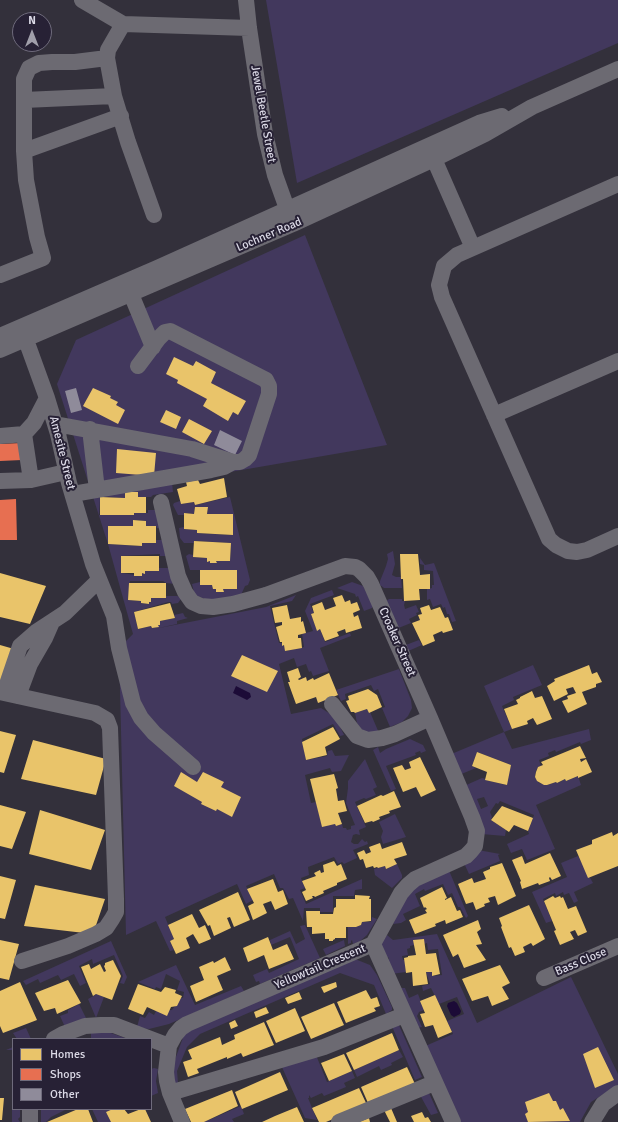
<!DOCTYPE html>
<html>
<head>
<meta charset="utf-8">
<style>
  body { margin:0 }
  #map { position:relative; width:618px; height:1122px; overflow:hidden; background:#33303b; font-family:Signika,sans-serif }
  canvas { display:block }
  .legend { position:absolute; left:12px; top:1038px; width:140px; height:72px; box-sizing:border-box; background:#272135; border:1px solid #6f6b7c; margin:0; padding:5px 7px; list-style:none; font-size:12px; color:#dbd9e6 }
  .legend li { display:flex; align-items:center; gap:8px; height:20px }
  .legend b { width:20px; border:1px solid #6f6b7c }
  .north { position:absolute; left:12px; top:12px; width:40px; height:40px; box-sizing:border-box; background:#272135; border:1px solid #6f6b7c; border-radius:50%; rotate:0deg; font-size:11px; font-weight:700; line-height:16px; text-align:center; color:#dbd9e6 }
  .north::after { content:''; display:block; margin:auto; width:14px; height:18px; background:#a09eaa; clip-path:polygon(50% 0,100% 100%,50% 72%,0 100%) }
</style>
</head>
<body>
<div id="map">
<canvas width="618" height="1122"></canvas>
<ul class="legend">
<li><b style="height:11px;background:#e9c46a"></b>Homes</li>
<li><b style="height:11px;background:#e76f51"></b>Shops</li>
<li><b style="height:11px;background:#8f8b9a"></b>Other</li>
</ul>
<div class="north">N</div>
</div>
<script>
const ctx = document.querySelector('canvas').getContext('2d');
ctx.lineJoin = 'round';
function paint(path, color) { ctx.fillStyle = color; ctx.fill(path, 'evenodd'); }
const shape = rows => new Path2D(rows.map(r => 'M' + r).join(''));
function trace(path, color, width, dash) { ctx.strokeStyle = color; ctx.lineWidth = width; ctx.lineCap = dash ? 'butt' : 'round'; ctx.setLineDash(dash || []); ctx.stroke(path); }
function write(font, color, halo, rows, align = 'center') {
  ctx.font = font + ' Signika,sans-serif'; ctx.lineWidth = 4; ctx.setLineDash([]); ctx.textBaseline = 'middle'; ctx.strokeStyle = halo; ctx.fillStyle = color; for (const [text, x, y, turn = 0] of rows) {
    ctx.save(); ctx.translate(x, y); ctx.rotate((+turn || 0) * Math.PI / 180); ctx.textAlign = isNaN(turn) ? turn : align; if (halo) ctx.strokeText(text, 0, 0); ctx.fillText(text, 0, 0); ctx.restore();
  }
}
paint(shape([
  [266,0,618,0,618,43,297,183],
  [305,235,387,445,172,482,173,492,153,495,151,497,138,497,138,492,125,492,125,498,100,497,99,515,134,515,134,513,148,513,148,510,156,510,162,529,157,528,156,526,146,526,146,521,133,520,133,526,108,526,108,544,142,546,142,543,156,543,156,540,163,540,168,556,160,556,160,554,121,556,122,573,142,576,142,573,145,573,145,571,159,571,159,568,170,568,176,584,166,583,163,581,130,581,128,600,141,601,141,603,149,604,149,602,151,601,151,598,166,598,166,596,177,596,180,597,181,599,178,603,172,604,171,602,168,602,134,612,138,629,151,626,152,628,158,627,158,625,160,625,160,621,175,618,174,615,183,613,185,617,188,618,177,621,177,624,154,629,266,607,296,595,292,601,270,606,279,643,282,643,282,646,284,645,286,651,304,647,302,634,313,631,305,611,311,598,332,590,334,595,310,604,314,613,311,614,317,630,320,629,325,642,350,633,351,636,320,648,329,671,313,676,311,671,309,672,306,664,297,667,294,658,279,664,291,714,321,708,335,717,344,735,340,736,333,724,302,739,306,760,327,756,328,751,332,750,335,756,349,755,341,771,332,772,330,768,305,775,311,803,316,802,322,826,335,824,336,826,342,824,343,828,346,828,347,830,351,829,351,826,355,825,346,803,348,788,348,781,365,759,377,787,373,789,376,795,366,799,364,798,355,802,366,827,359,830,360,835,356,834,353,835,351,842,354,844,358,844,362,839,365,842,367,841,368,844,353,850,357,858,344,864,342,862,338,864,334,857,308,867,309,875,301,878,305,888,300,890,306,904,362,879,362,889,355,890,354,896,333,896,333,912,320,912,320,908,304,908,303,921,293,898,289,899,283,888,280,888,274,874,246,886,253,900,246,904,237,884,165,917,174,939,170,941,174,950,170,951,156,921,126,935,119,648,133,634,108,544,57,384,76,340],
  [230,497,250,580,248,585,245,586,241,595,217,600,205,599,197,596,194,592,192,584,200,582,200,585,212,585,216,589,224,592,223,589,237,589,237,570,190,570,186,556,189,554,193,555,194,557,207,558,207,561,210,561,210,563,217,563,216,561,230,561,231,543,195,541,194,543,184,543,180,538,179,528,184,527,184,529,197,530,197,533,232,535,233,514,207,514,208,508,195,507,194,514,185,513,184,515,178,515,173,505,174,503,180,501,181,504,194,502,195,505],
  [393,551,395,564,392,575,396,577,401,577,402,588,384,588,380,585,380,581,386,566,388,559,387,554],
  [420,558,425,565,434,563,456,621,452,622,449,614,447,614,445,607,443,608,441,604,433,607,430,599,427,600,427,589,432,588,432,585,434,585,433,571,424,570,424,565,420,564],
  [352,582,363,586,373,605,372,608,364,611,358,596,356,597,355,594,337,588],
  [389,599,402,599,402,601,405,601,404,605,405,609,416,605,419,612,416,613,417,615,409,619,411,623,396,629,386,601],
  [419,640,422,645,406,652,403,646],
  [533,665,542,685,513,697,514,700,502,706,512,729,504,732,512,749,589,729,591,740,581,744,580,742,556,752,555,750,548,753,549,756,539,760,541,766,538,767,536,771,535,777,539,783,547,785,556,782,558,783,565,779,566,781,578,776,581,785,536,805,555,849,527,860,522,849,511,853,507,844,529,834,528,831,534,815,500,801,498,804,496,803,490,812,492,817,491,820,506,830,505,836,481,834,464,786,482,778,486,779,486,780,506,785,511,765,477,752,472,766,476,768,459,775,449,755,504,732,484,686],
  [484,797,488,806,481,809,477,799],
  [399,669,411,700,412,708,408,716,402,722,390,727,382,708,385,707,378,689,374,691,371,685,345,694,346,699,341,701,336,690],
  [367,709,369,713,370,712,379,733,363,732,357,723,355,713],
  [410,739,423,745,426,751,421,753,420,751,415,753,416,755,386,766,396,789,391,791,373,750,378,747,380,753,386,749],
  [395,814,406,837,383,844,381,837,383,831,379,822],
  [478,850,500,854,498,855,500,861,469,874,463,861],
  [578,856,593,883,574,892,578,901,574,903,569,893,564,895,563,892,556,896,555,893,543,899,552,921,546,923,532,892,567,877,561,863],
  [397,864,402,875,402,878,392,888,375,875,374,869,385,866,386,869],
  [448,868,468,916,466,918,460,907,458,907,452,893,448,895,443,884,425,891,424,889,415,894,420,906,403,914,406,920,401,923,393,924,408,890],
  [372,917,377,919,367,935,359,942,353,944,352,940,351,941,351,943,348,944,348,927,356,927,361,925,362,922,371,922],
  [305,925,320,958,260,984,259,981,256,982,253,975,267,969,269,973,299,959,290,937,271,945,270,940,290,931,296,944,305,939,300,926],
  [437,934,477,1023,571,977,618,1074,618,1085,591,1102,580,1122,456,1122,423,1047,453,1034,447,1021,464,1014,457,997,439,1004,431,988,423,991,422,986,430,984,426,972,432,972,433,976,442,975,438,949,428,950,427,943,424,944,423,939,414,940,414,945,410,946,410,948,407,949,408,955,402,956,403,960,405,960,406,972,391,974,387,960,389,959,388,957,384,958,380,944,387,935,393,940],
  [344,940,345,946,326,955,323,949],
  [111,941,127,977,124,984,120,983,123,976,114,955,93,964,92,959,79,966,86,983,80,986,74,974,61,980,58,975,40,983,38,979,26,985,23,981],
  [355,959,370,965,377,975,392,1007,392,1010,386,1014,374,985,340,973,200,1034,187,1047,177,1071,178,1083,172,1085,170,1073,184,1035,196,1026],
  [176,965,195,1005,241,986,244,991,169,1024,149,1029,139,1028,137,1027,140,1016,145,1018,149,1012,154,1015,156,1011,172,1010,181,998,183,998,184,992,177,990,180,981,166,974,161,989,156,987,155,989,138,982],
  [400,988,405,988,409,998,418,994,424,1010,419,1012,417,1016,422,1027,417,1028],
  [97,994,104,997,96,1018,88,999],
  [79,1004,87,1020,65,1027,60,1016,68,1013,68,1010],
  [398,1023,422,1077,415,1080,391,1024],
  [26,1028,31,1039,17,1039,13,1033],
  [91,1031,105,1031,128,1039,91,1039],
  [13,1047,13,1109,20,1109,20,1117,18,1119,20,1122,12,1122,12,1050,6,1050],
  [399,1050,403,1057,391,1063,392,1065,381,1070,379,1066,357,1077,354,1070],
  [316,1055,327,1082,352,1071,355,1078,344,1083,346,1087,324,1096,322,1093,311,1098,309,1095,309,1098,308,1098,317,1120,305,1118,281,1065],
  [154,1068,158,1069,156,1081,158,1093,151,1096,151,1069],
  [429,1093,438,1113,431,1115,420,1095],
  [241,1106,244,1114,232,1119,234,1122,204,1122],
  [41,1109,67,1109,51,1117,46,1122,41,1122],
  [92,1109,113,1109,111,1122,98,1122]
]), '#42385d');
paint(shape([
  [236,686,250,693,251,697,247,700,233,693],
  [454,1001,457,1003,461,1011,460,1014,454,1017,451,1015,447,1006,448,1003]
]), '#1c0b37');
paint(shape([
  [174,357,193,366,196,361,216,372,211,383,246,401,238,415,233,412,228,421,203,406,207,399,177,383,178,380,166,374],
  [93,388,111,396,110,398,118,402,116,405,125,410,118,424,83,406],
  [166,410,181,417,176,429,160,422],
  [189,419,212,431,204,444,182,432],
  [117,449,156,453,154,476,116,473],
  [224,478,227,497,195,505,194,502,181,504,177,489,187,486,186,482,198,480,200,484],
  [125,492,138,492,138,497,146,497,146,513,134,513,134,515,100,515,100,497,125,498],
  [195,507,208,507,207,514,233,514,233,535,197,533,197,530,184,529,184,513,194,514],
  [133,520,146,521,146,526,156,526,156,543,142,543,142,546,108,544,108,526,133,526],
  [194,541,231,543,230,561,216,561,217,563,210,563,210,561,207,562,207,558,193,557],
  [400,554,418,554,420,575,430,574,430,589,419,589,420,600,404,601,403,579,401,579],
  [121,556,159,556,159,571,145,571,145,574,142,573,142,576,134,576,134,573,121,573],
  [200,570,237,570,237,589,223,589,224,592,216,592,216,589,213,589,212,585,200,585],
  [0,573,46,586,30,624,0,617],
  [129,583,166,583,166,598,151,598,151,602,149,602,149,604,141,603,141,601,128,600],
  [342,595,345,602,350,600,351,604,357,602,360,610,353,613,354,617,358,615,362,628,346,633,345,629,337,632,339,636,325,641,320,629,317,631,311,614,314,613,312,606,322,602,325,610,336,606,333,598],
  [170,603,175,618,160,621,160,625,158,625,159,627,152,628,151,626,138,629,134,612],
  [287,605,290,619,301,617,301,622,303,621,306,633,298,635,298,638,301,638,302,648,285,651,284,645,282,646,282,642,280,642,276,627,282,625,282,622,275,623,272,608],
  [429,605,431,610,440,607,445,618,448,617,453,630,443,633,442,631,433,635,435,641,423,646,412,623,420,620,418,615,422,614,420,608],
  [0,645,14,649,0,687],
  [242,655,278,671,267,692,231,676],
  [589,665,592,674,597,672,602,682,596,684,596,687,582,692,587,704,568,713,562,701,568,699,567,696,576,693,573,687,566,689,568,694,554,701,547,686,555,681,554,679],
  [298,668,301,677,298,679,299,680,306,677,307,681,313,678,314,680,329,673,338,695,318,703,316,697,296,704,288,682,290,682,287,672],
  [368,689,377,695,382,707,369,713,367,709,355,713,354,712,351,712,346,701,349,700,348,696],
  [532,691,535,698,542,696,552,719,537,725,533,718,527,721,528,724,512,729,504,709,518,704,516,700,520,698,520,697],
  [333,727,340,739,325,747,327,755,306,760,302,742],
  [0,731,16,735,4,773,0,772],
  [33,740,106,759,96,795,21,779],
  [580,746,586,758,580,759,581,762,586,759,592,772,578,778,578,776,566,781,565,779,557,783,556,782,547,785,544,785,537,781,535,777,536,772,538,767,543,765,541,762],
  [477,752,511,765,507,785,485,780,487,772,472,766],
  [420,757,436,790,421,797,416,787,403,792,393,768,402,765,405,770,411,768,409,762],
  [181,772,197,782,203,772,224,782,221,787,241,797,232,817,217,809,216,811,201,804,202,802,174,786],
  [334,774,338,788,336,789,338,801,344,800,347,811,338,813,342,824,336,826,335,824,322,827,310,779],
  [394,791,401,807,389,811,390,813,379,817,380,819,373,822,372,821,365,823,357,806,381,795,383,796],
  [0,805,26,812,12,849,0,846],
  [502,806,533,818,528,831,514,825,509,832,491,820],
  [40,810,105,830,91,870,29,854],
  [612,832,613,836,618,833,618,866,588,878,576,850,592,844,592,840],
  [402,842,407,855,394,859,397,864,386,869,385,866,378,868,377,867,374,868,373,866,366,868,363,859,360,860,357,853,364,850,366,854,371,852,369,847,380,843,382,849],
  [550,853,561,876,552,880,550,877,549,878,550,881,539,885,538,883,522,889,520,882,521,881,512,860,522,856,525,864],
  [334,861,337,866,341,864,347,879,337,883,337,885,323,891,324,893,315,897,314,896,312,896,313,898,306,901,302,892,306,890,302,881,316,876,314,873,320,870,321,873,324,872,323,865],
  [502,863,516,896,498,905,495,896,488,898,490,902,484,904,485,906,476,910,473,902,466,904,458,884,472,878,474,883,486,879,483,872,490,869,490,867],
  [0,876,16,880,5,919,0,918],
  [273,879,278,892,283,890,288,904,275,910,271,901,263,904,267,913,253,920,248,906,254,903,247,889],
  [35,885,105,899,93,934,24,926],
  [442,887,447,898,445,899,445,900,451,897,457,911,460,910,463,917,446,924,445,920,435,924,436,926,415,934,409,920,427,913,425,910,427,909,425,907,424,908,420,898],
  [238,892,250,920,234,927,230,917,227,918,231,928,214,936,210,925,208,926,199,910],
  [355,895,370,896,369,899,371,899,371,921,362,922,361,925,356,927,346,927,346,938,335,938,335,939,333,940,333,941,329,941,329,939,325,939,325,933,312,934,312,927,307,927,306,911,320,911,320,914,333,914,334,908,336,907,336,899,355,899],
  [553,896,555,898,560,896,561,898,563,897,568,909,576,906,587,932,578,936,575,930,570,932,574,939,560,945,554,931,556,930,544,901],
  [529,905,545,939,533,946,531,943,523,947,525,952,515,956,511,947,509,948,501,927,502,926,499,918],
  [192,914,199,928,205,925,211,939,199,944,193,934,186,938,190,948,176,954,170,941,174,939,168,925],
  [478,920,481,929,477,932,482,944,476,945,486,960,464,968,458,954,453,957,443,935],
  [268,937,273,950,287,944,294,959,269,969,264,955,248,962,243,948],
  [424,939,426,954,436,953,440,974,432,976,432,972,426,972,428,984,413,986,412,972,406,973,404,958,408,957,408,956,416,955,413,940],
  [0,940,19,944,9,980,0,978],
  [225,957,231,970,217,976,223,990,196,1002,190,986,204,980,199,967,213,961,214,963],
  [113,960,121,976,112,1000,96,994,93,996,81,967,89,964,91,969,100,964,104,972,106,971,104,966,105,965,105,963],
  [500,965,510,983,502,987,509,999,492,1006,488,996,472,1001,462,979],
  [68,980,81,1003,57,1014,55,1008,44,1011,35,993],
  [20,982,37,1020,3,1033,0,1026,0,991],
  [336,982,337,987,324,993,321,987],
  [138,984,161,992,165,987,176,990,175,993,182,996,177,1006,171,1007,167,1016,147,1007,143,1015,128,1009],
  [366,990,371,999,377,997,380,1006,374,1008,376,1011,346,1023,337,1002],
  [299,992,302,999,288,1004,285,998],
  [435,995,452,1032,438,1038,433,1025,425,1027,420,1014,425,1013,420,1001],
  [334,1003,344,1025,311,1039,301,1017],
  [266,1007,269,1013,256,1018,254,1012],
  [295,1008,305,1031,276,1043,266,1021],
  [235,1020,238,1026,231,1029,229,1023],
  [264,1022,274,1045,243,1057,241,1053,227,1059,227,1057,197,1069,199,1073,188,1077,183,1062,192,1059,188,1050,220,1037,222,1045,235,1039,234,1035],
  [392,1033,399,1050,354,1070,346,1053],
  [598,1047,614,1080,595,1088,583,1054],
  [344,1054,352,1071,329,1081,321,1063],
  [407,1067,415,1084,368,1103,361,1087],
  [280,1072,288,1090,242,1109,235,1092],
  [359,1088,367,1105,326,1122,319,1122,312,1108],
  [232,1090,238,1106,204,1122,191,1122,185,1109],
  [549,1093,553,1101,556,1101,560,1110,563,1108,570,1121,528,1122,525,1114,528,1112,525,1102],
  [0,1098,4,1098,2,1120,0,1120],
  [297,1107,304,1122,262,1122,275,1116],
  [391,1108,397,1122,390,1122,384,1110],
  [78,1109,88,1109,93,1122,47,1122],
  [113,1109,124,1109,128,1114,141,1109,145,1109,151,1122,111,1122,106,1112],
  [422,1112,425,1118,428,1117,431,1122,414,1122,411,1116],
  [369,1118,370,1122,359,1122]
]), '#e9c46a');
paint(shape([
  [22,443,22,460,0,461,0,444],
  [16,499,17,540,0,540,0,500]
]), '#e76f51');
paint(shape([
  [76,388,82,410,71,413,65,391],
  [220,430,242,441,235,455,214,445]
]), '#8f8b9a');
trace(shape([
  [82,0,123,24,249,28],
  [246,0,249,28,265,134,275,175,290,217],
  [123,24,108,50,107,58,114,96,128,142,154,215],
  [24,100,114,96],
  [24,151,121,116],
  [434,159,473,248],
  [618,184,457,255,444,266,439,285,442,297,549,539,556,545,568,551,577,552,587,550,618,536],
  [0,275,43,258,37,237,26,180,24,151,24,79,29,68,39,63,52,62,75,62,107,58],
  [131,294,153,347],
  [22,329,47,398,58,434,69,483,93,564,114,616,119,648,133,703,141,718,154,733,193,767],
  [0,336,157,268,479,123,502,116],
  [0,350,293,224,434,159,485,134,532,107,618,69],
  [494,415,618,361],
  [55,424,192,449,233,462,240,462,245,459,249,455,269,394,269,386,266,380,170,331,165,332,159,338,138,366],
  [90,429,97,490],
  [24,434,31,480],
  [0,436,24,434,34,423,47,398],
  [0,481,31,480,66,472],
  [73,494,211,470,224,467,233,462],
  [161,502,178,576,185,592,192,602,201,606,213,607,233,604,266,595,345,566,355,567,359,569,367,577,371,584,430,718,472,817,477,831,475,846,471,851,466,856,415,879,408,885,401,893,373,944],
  [0,692,95,713,107,720,110,728,116,899,116,912,112,919,106,928,96,934,68,946,22,961],
  [4,693,20,646,36,632,65,613,99,580],
  [18,696,30,664,45,638,52,622],
  [332,704,357,736,368,740,382,738,395,734,430,718],
  [373,944,453,1122],
  [544,978,618,946],
  [54,1039,63,1034,85,1026,101,1025,114,1025,169,1046],
  [170,1093,324,1047,404,1015],
  [30,1122,30,1109],
  [182,1122,170,1093,167,1081,166,1072,169,1046,175,1035,181,1028,187,1024,373,944],
  [339,1122,434,1083],
  [592,1122,603,1104,618,1093]
]), '#6c6a72', 16);
write('12px', '#dbd9e6', '#272135', [
  ["Jewel Beetle Street",263,114,80],
  ["Lochner Road",269,235,-23],
  ["Amesite Street",62,453,76],
  ["Croaker Street",397,642,66],
  ["Bass Close",581,962,-23],
  ["Yellowtail Crescent",320,967,-23]
]);
</script>
</body>
</html>
